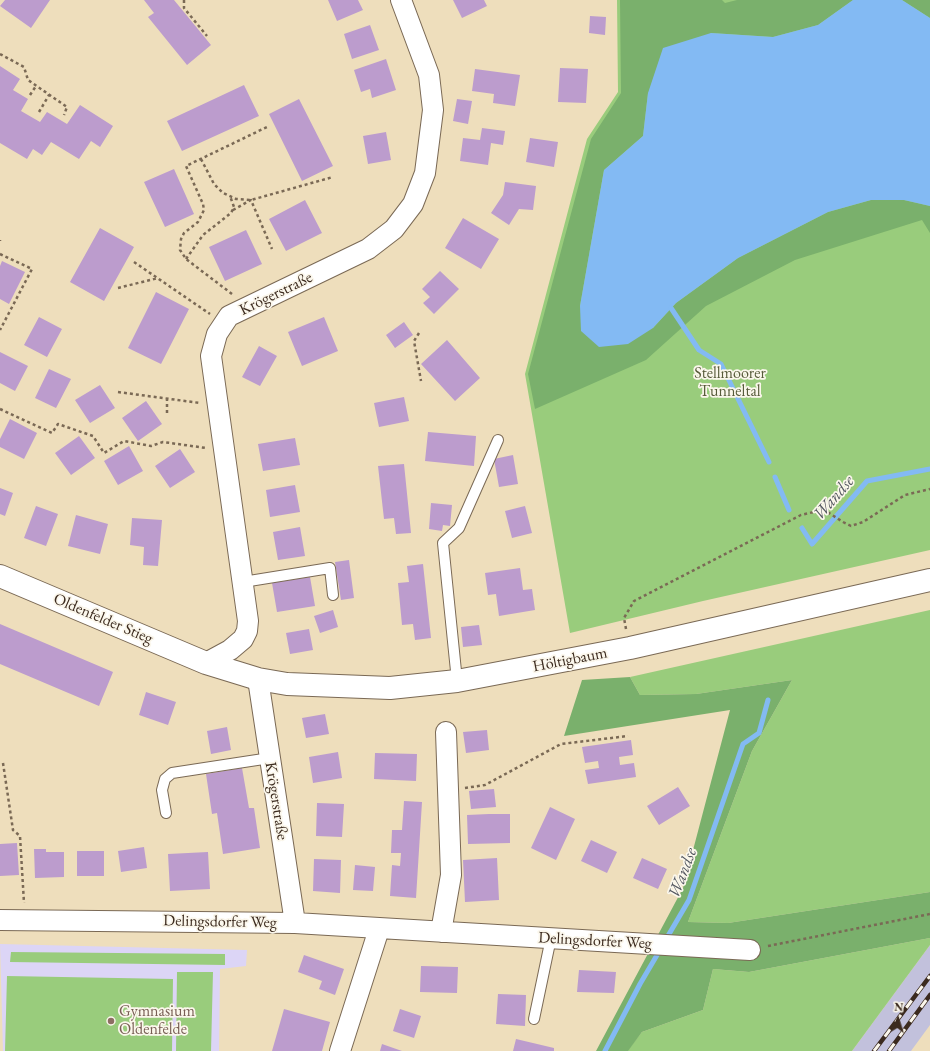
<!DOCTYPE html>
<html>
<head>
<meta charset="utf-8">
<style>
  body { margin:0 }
  #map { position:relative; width:930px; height:1051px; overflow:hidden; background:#eedebc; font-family:"EB Garamond",serif }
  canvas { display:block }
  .north { position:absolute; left:878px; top:999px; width:40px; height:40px; -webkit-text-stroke:3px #fbf7ec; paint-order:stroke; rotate:4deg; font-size:11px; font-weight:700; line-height:16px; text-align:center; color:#3b2a1e }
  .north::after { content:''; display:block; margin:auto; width:14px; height:18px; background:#3b2a1e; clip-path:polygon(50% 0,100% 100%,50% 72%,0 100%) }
</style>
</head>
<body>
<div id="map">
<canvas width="930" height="1051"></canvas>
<div class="north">N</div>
</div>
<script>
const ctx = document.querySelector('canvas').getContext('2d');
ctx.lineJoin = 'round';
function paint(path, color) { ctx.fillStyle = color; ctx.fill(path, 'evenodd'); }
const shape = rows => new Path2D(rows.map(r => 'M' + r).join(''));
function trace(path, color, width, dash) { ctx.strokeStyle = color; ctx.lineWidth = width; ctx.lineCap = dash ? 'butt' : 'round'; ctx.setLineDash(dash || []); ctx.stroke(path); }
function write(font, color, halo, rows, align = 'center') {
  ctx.font = font + ' "EB Garamond",serif'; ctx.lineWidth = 3.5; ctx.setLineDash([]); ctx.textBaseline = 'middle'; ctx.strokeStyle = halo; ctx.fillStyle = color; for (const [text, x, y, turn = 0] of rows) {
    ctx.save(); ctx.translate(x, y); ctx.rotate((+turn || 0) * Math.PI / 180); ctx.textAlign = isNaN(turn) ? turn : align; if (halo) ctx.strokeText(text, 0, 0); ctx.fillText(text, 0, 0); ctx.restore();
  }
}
paint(shape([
  [0,944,247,950,246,966,220,969,219,1051,3,1051]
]), '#dcd5f6');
paint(shape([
  [930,945,930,1025,911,1051,852,1051]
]), '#c2c1dc');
paint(shape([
  [617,0,930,0,930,550,703,601,570,633,525,374,587,139,618,92],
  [930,610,930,892,728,923,688,922,752,751,792,680,696,694,640,695,630,677],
  [930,938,930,945,852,1051,627,1051,642,1032,703,1010,713,969,749,972],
  [11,952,225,954,225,965,10,962],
  [177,972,213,972,211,1051,176,1051],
  [7,976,173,979,172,1051,5,1051]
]), '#99cc7c');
paint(shape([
  [620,0,722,0,725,3,737,0,853,0,818,25,773,37,711,33,648,93,643,136,604,170,580,306,653,328,676,303,738,258,828,212,871,200,904,200,930,206,930,233,922,220,795,260,706,306,646,360,535,409,528,374,591,139,621,93],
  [902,0,930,0,930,18],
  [630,677,640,695,696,694,792,680,752,751,688,922,728,923,930,892,930,938,749,972,713,969,703,1010,642,1032,628,1051,596,1051,683,888,730,710,564,736,582,680]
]), '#7ab06c');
paint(shape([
  [853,0,902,0,930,18,930,206,904,200,871,200,828,212,738,258,676,303,653,328,628,344,599,347,581,331,580,306,604,170,643,136,648,93,663,48,711,33,773,37,818,25]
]), '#83baf3');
trace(shape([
  [671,308,699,350,721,364,769,462],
  [775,477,789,510],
  [802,528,812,544,867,481,930,469],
  [665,941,689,900,743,744,759,733,768,700],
  [605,1051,640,984,660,950]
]), '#83baf3', 5);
paint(shape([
  [5,0,50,0,31,28,0,6],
  [144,0,174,0,211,45,187,65,148,17,154,13],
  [328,0,358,0,363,10,337,21],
  [453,0,484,0,487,6,462,18],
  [590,16,606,17,605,35,589,33],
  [370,25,379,50,352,59,344,34],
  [386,59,396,90,372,98,370,89,361,92,354,70],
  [0,66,20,79,13,90,28,99,21,111,40,122,47,112,67,124,80,105,113,126,100,147,91,141,79,159,51,142,42,155,33,149,27,159,0,143],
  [560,68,588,69,586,103,558,102],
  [475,69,520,75,515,106,493,103,494,94,472,91],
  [244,85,259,116,182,151,167,121],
  [299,99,333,166,302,181,269,114],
  [457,99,472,101,468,124,453,121],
  [482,128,505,131,503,145,491,143,488,165,460,161,463,138,480,140],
  [386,132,391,160,368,164,363,136],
  [530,138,558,142,554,167,526,162],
  [174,169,194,214,165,227,144,182],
  [505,182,536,186,533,210,519,209,509,225,491,213,503,195],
  [305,200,322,233,286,251,269,219],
  [463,218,499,239,481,269,445,248],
  [100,228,134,247,104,301,70,282],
  [246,230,262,264,225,281,209,247],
  [2,261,25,272,9,304,0,299,0,266],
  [440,271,459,289,434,314,423,303,430,297,422,289],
  [156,292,189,309,161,364,128,348],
  [39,317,62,329,47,357,24,345],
  [324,317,338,351,302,366,288,332],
  [404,322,413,335,395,348,386,335],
  [447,340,480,378,455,401,421,364],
  [259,346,277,356,260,386,242,377],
  [0,352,28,366,15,391,0,383],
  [49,369,71,379,56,408,35,398],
  [100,385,115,408,90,423,75,400],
  [404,397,409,421,379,427,374,403],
  [146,401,162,424,138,441,122,418],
  [10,419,37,433,24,459,0,447,0,439],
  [428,432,476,436,474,466,425,461],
  [79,436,95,458,71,475,55,453],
  [295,438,300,465,263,471,258,444],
  [129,446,143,471,118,485,104,461],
  [180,449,195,472,170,488,155,466],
  [513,455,518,484,499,487,494,459],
  [404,464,411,533,396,534,394,518,384,519,378,466],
  [295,485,300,512,270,517,266,490],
  [0,488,13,493,5,516,0,514],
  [431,503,452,505,450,526,443,525,442,531,429,529],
  [36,506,58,514,46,546,24,538],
  [525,506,532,533,512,538,505,511],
  [76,515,108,524,100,554,68,546],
  [132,518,162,520,158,566,143,565,144,547,130,545],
  [300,527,305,556,278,560,273,532],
  [349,560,354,598,341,600,335,562],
  [423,564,431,638,415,640,413,624,402,625,398,583,409,582,407,566],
  [520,568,523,590,532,589,535,610,499,616,496,594,488,595,485,573],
  [310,577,315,606,277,612,272,583],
  [333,610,338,627,320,633,314,616],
  [0,624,113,672,99,706,0,664],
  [479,625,482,645,463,647,461,627],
  [309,629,313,650,290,654,286,633],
  [146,692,176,702,168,725,139,715],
  [325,714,329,734,306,738,302,718],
  [227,727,231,750,211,754,207,731],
  [487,730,489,750,466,753,463,732],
  [631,740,633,755,619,757,620,765,634,763,636,777,588,784,585,770,599,768,598,761,585,763,582,747],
  [338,752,342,778,313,783,309,757],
  [375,753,417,754,416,781,374,779],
  [242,768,249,808,254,808,260,848,223,854,217,813,212,814,206,774],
  [678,787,690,806,659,825,647,806],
  [494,789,496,807,471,809,469,791],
  [404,801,422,802,416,898,390,896,392,865,400,866,401,853,391,853,392,830,402,830],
  [317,803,344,804,342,837,316,836],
  [550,807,575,819,556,860,531,848],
  [489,814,510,814,510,843,468,844,467,815],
  [591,840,617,852,607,873,581,861],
  [17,843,19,875,0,876,0,844],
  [144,847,147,868,121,872,118,851],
  [34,849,46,849,46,852,64,852,64,877,35,878],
  [77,851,104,851,104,876,77,876],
  [208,852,210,889,170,891,168,854],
  [497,858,499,900,465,902,463,860],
  [642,858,667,869,658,889,633,878],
  [314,859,341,860,340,893,313,891],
  [355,865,375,867,373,891,353,890],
  [304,955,344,969,335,995,319,989,322,981,298,972],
  [421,966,458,967,457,993,420,992],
  [579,970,616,972,614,993,577,992],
  [498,994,526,995,525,1026,496,1024],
  [284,1009,330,1022,322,1051,272,1051],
  [400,1009,421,1016,414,1038,393,1031],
  [516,1039,554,1048,554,1051,513,1051],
  [382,1044,402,1051,380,1051]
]), '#bc9ccd');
const service = shape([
  [243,582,330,568,333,595],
  [457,681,443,543,459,528,498,440],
  [166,813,162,790,165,779,172,773,270,758],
  [534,1019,551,938]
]);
const minor = shape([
  [206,663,230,650,243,639,247,631,248,621,211,356,217,334,229,316,368,249,394,229,413,204,425,173,433,110,429,75,401,0],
  [258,679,295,923],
  [0,920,295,923,750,950],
  [441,932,451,875,446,732],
  [340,1051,379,929]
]);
const secondary = shape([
  [0,576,206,663,258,679,287,684,390,688,457,681,630,648,930,580]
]);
trace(service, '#7a6955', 12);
trace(minor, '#7a6955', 22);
trace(secondary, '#7a6955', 24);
trace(shape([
  [184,0,184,8,207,36],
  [0,54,24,67,28,80,67,107,64,115],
  [30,95,36,86],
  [39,112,49,95],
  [201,159,214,184,223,193,236,199,251,200,333,177],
  [233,210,251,200,272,249],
  [0,240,0,241],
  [0,254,32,269,0,330],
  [186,259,203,235,231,213,234,207,230,196],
  [134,262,210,314],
  [118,288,158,278],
  [232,294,186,259,180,250,181,239,184,233,198,222,204,210,203,204,186,166,267,127],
  [419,333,414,341,421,381],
  [118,392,200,403],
  [0,409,52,433,58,424,93,436,104,453,124,441,151,446,163,442,206,448],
  [167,413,167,398],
  [626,629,624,618,634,601,801,515,818,511,829,513,843,522,851,526,863,522,905,495,930,489],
  [3,763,13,830,20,836,24,903],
  [465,788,485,785,561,744,628,736],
  [768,946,930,914]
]), '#7a6955', 2.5, [3, 3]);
trace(service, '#fff', 10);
trace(minor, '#fff', 20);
trace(secondary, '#fff', 22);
const rail = shape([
  [874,1051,930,976],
  [889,1051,930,995]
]);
trace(rail, '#3b2a1e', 4.5);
trace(rail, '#fbf7ec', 3, [9]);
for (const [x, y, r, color] of [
  [111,1021,4,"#8d6e63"]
]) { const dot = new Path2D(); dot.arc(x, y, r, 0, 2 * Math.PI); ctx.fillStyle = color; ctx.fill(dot); trace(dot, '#fbf7ec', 1.5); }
write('16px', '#3b2a1e', '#fbf7ec', [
  ["Krögerstraße",276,294,-26],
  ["Oldenfelder Stieg",103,619,23],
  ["Höltigbaum",570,660,-11],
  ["Krögerstraße",276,801,81],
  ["Delingsdorfer Weg",220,922,1],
  ["Delingsdorfer Weg",595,941,3]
]);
write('16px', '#575b3a', '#fbf7ec', [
  ["Stellmoorer",730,374],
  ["Tunneltal",730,392]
]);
write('16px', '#785e54', '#fbf7ec', [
  ["Gymnasium",119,1012],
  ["Oldenfelde",119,1030]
], 'left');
write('italic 17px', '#51555e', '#fbf7ec', [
  ["Wandse",834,498,-49],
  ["Wandse",683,873,-69]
]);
</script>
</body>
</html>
